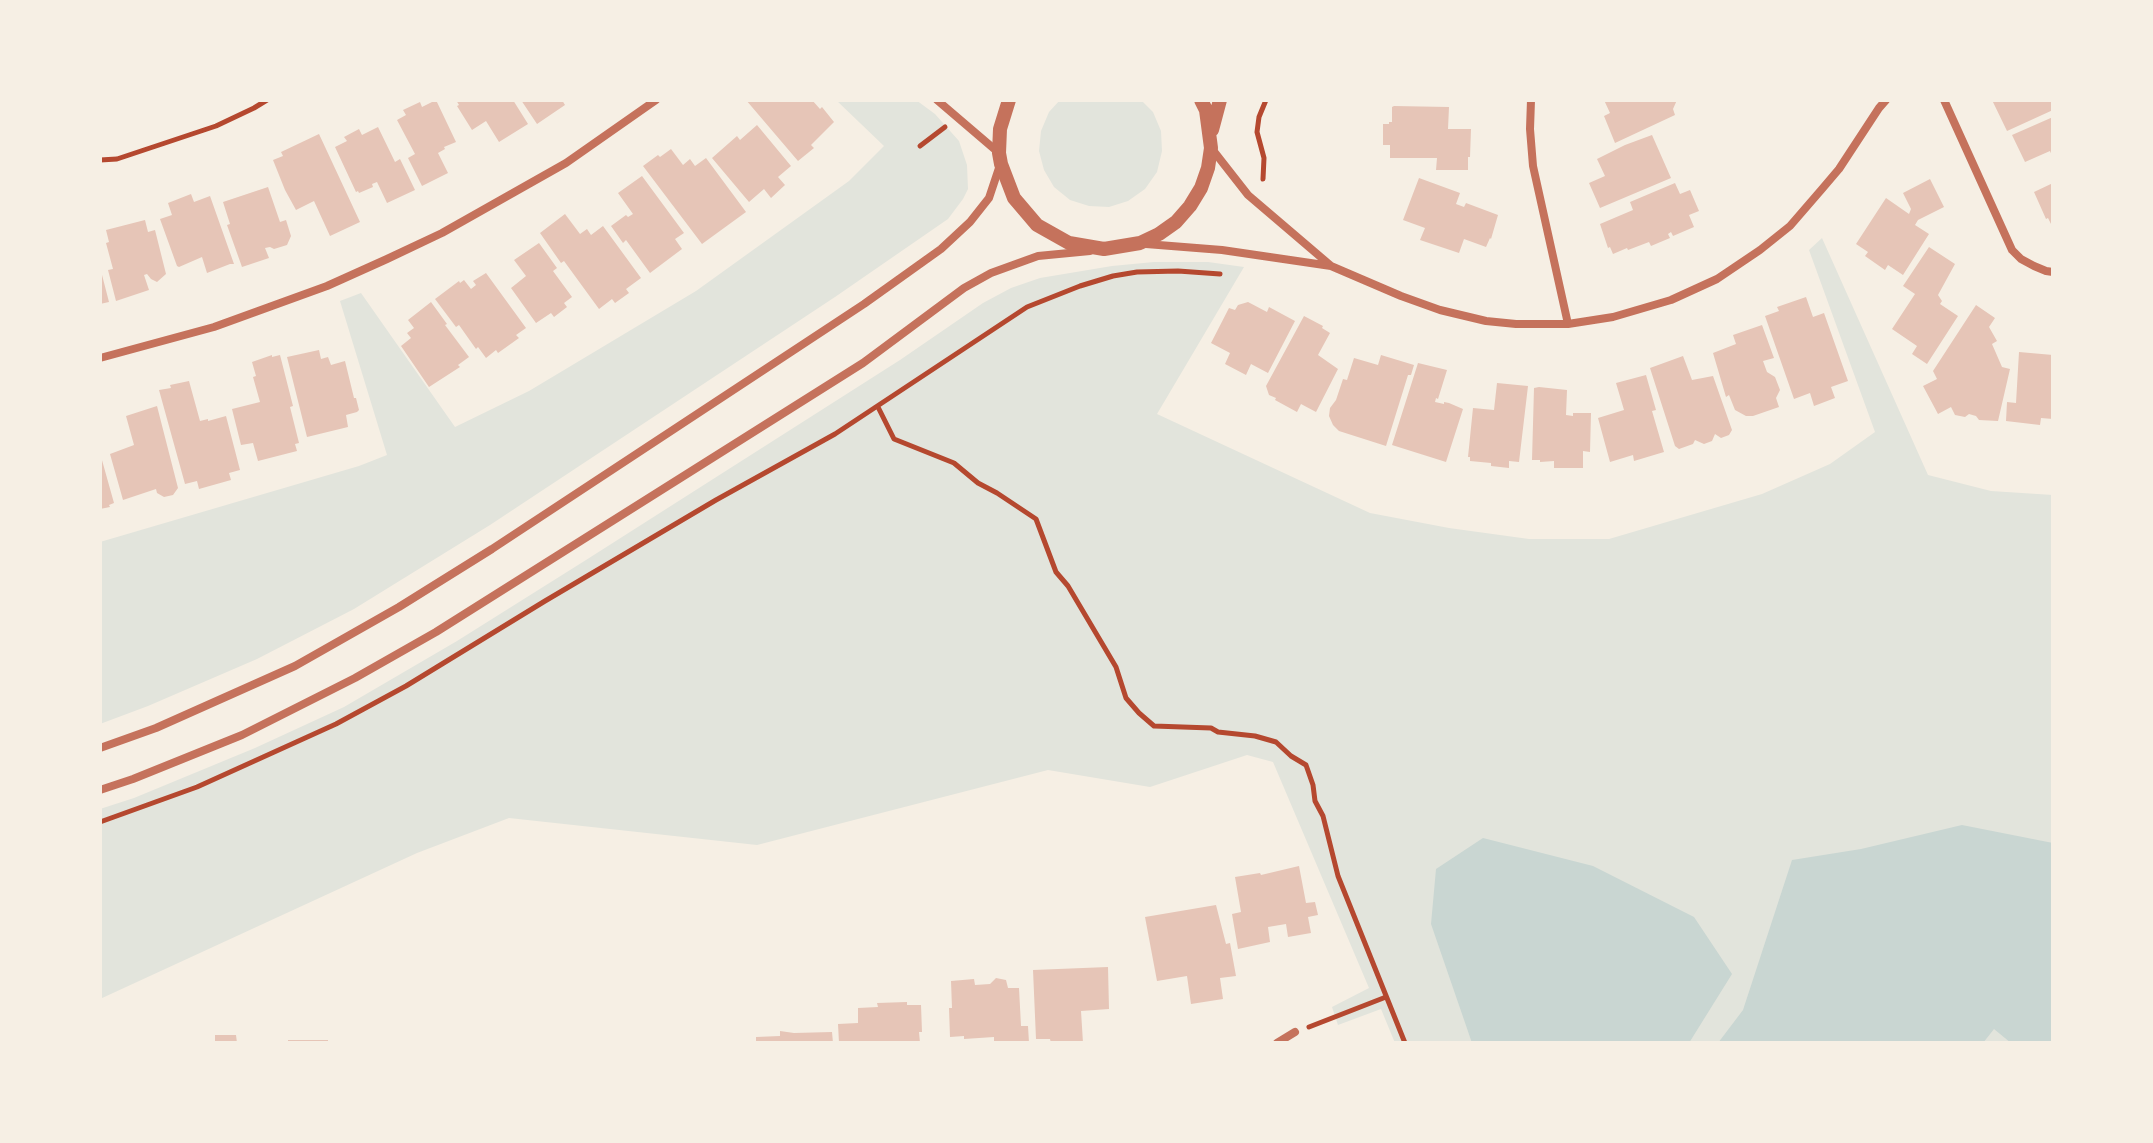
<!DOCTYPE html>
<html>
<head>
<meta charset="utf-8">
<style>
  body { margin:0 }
  #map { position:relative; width:2153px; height:1143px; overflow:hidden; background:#f6efe4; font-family:"Asap Condensed",sans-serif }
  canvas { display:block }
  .frame { position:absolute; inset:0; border:102px solid #f6efe4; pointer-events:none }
</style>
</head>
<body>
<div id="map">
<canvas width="2153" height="1143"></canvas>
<div class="frame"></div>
</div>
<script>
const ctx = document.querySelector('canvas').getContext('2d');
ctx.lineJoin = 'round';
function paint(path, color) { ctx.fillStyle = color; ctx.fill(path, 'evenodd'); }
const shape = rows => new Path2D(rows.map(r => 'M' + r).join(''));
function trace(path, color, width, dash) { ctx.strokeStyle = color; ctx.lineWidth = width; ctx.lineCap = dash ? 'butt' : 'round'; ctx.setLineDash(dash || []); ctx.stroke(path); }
paint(shape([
  [836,100,916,100,935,114,959,141,967,165,968,189,963,199,948,219,835,297,490,525,354,609,257,659,148,706,100,724,100,542,359,466,387,455,340,301,361,293,455,427,529,391,696,291,849,181,884,146],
  [1060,100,1141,100,1153,112,1161,131,1162,151,1157,172,1145,189,1128,201,1109,207,1089,206,1070,200,1054,187,1044,170,1039,151,1041,131,1049,112],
  [1822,238,1928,475,1991,491,2053,495,2053,1043,1395,1043,1381,1009,1338,1025,1332,1007,1369,988,1273,762,1247,755,1150,787,1048,770,757,845,509,818,417,853,100,999,100,809,134,798,255,748,344,707,457,641,586,560,900,360,983,303,1011,288,1040,278,1112,266,1154,262,1208,262,1244,267,1157,414,1370,513,1449,528,1529,539,1609,539,1762,494,1830,464,1875,432,1809,250]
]), '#e2e4dc');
paint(shape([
  [1962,825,2053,843,2053,1043,2011,1043,1994,1029,1983,1043,1718,1043,1743,1010,1792,860,1861,849],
  [1483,838,1593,866,1694,917,1732,974,1689,1043,1472,1043,1431,924,1436,869]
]), '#c9d6d2');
paint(shape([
  [436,100,456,142,444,147,445,149,438,153,448,173,422,186,408,158,415,154,397,120,406,115,403,110,420,102,422,107],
  [456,100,513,100,528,124,499,142,486,121,472,130,457,106,459,105],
  [521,100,562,100,565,105,537,124],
  [746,100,812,100,820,109,822,107,834,122,811,145,814,148,798,161],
  [1604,100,1677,100,1673,109,1675,115,1615,143,1604,116,1610,113],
  [1992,100,2053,100,2053,110,2007,131],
  [1394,106,1449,107,1448,129,1471,129,1470,157,1468,157,1468,170,1436,170,1437,158,1390,158,1390,145,1383,145,1383,124,1389,124,1389,122,1392,122,1392,107],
  [2053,117,2053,158,2050,151,2025,162,2012,135],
  [757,125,791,166,778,177,785,185,771,198,764,189,749,202,712,158,737,136,740,140],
  [378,127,395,162,400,159,415,190,387,203,377,182,372,184,373,187,359,193,358,191,356,192,335,147,347,141,344,137,359,129,362,135],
  [319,134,360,222,330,236,314,201,296,210,285,190,273,160,283,156,281,152],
  [1652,135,1671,178,1600,208,1589,183,1605,176,1597,159,1625,145],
  [671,149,683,165,690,159,695,166,706,158,746,212,702,244,643,166,658,155,660,157],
  [642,176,684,233,675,239,682,249,650,273,626,240,623,243,611,226,626,215,628,217,633,214,618,193],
  [1419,178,1460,193,1456,204,1464,207,1466,203,1498,215,1491,239,1490,238,1486,247,1464,239,1459,253,1420,240,1425,228,1403,220],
  [1930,179,1944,207,1918,220,1915,225,1929,234,1903,275,1888,265,1885,270,1865,256,1868,252,1856,244,1886,198,1909,214,1911,209,1903,193],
  [1675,183,1680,194,1690,190,1699,211,1689,215,1694,227,1673,236,1671,232,1668,234,1670,238,1651,246,1649,242,1628,250,1627,248,1613,254,1610,247,1608,248,1600,224,1633,210,1630,202],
  [2053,183,2053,223,2051,224,2048,218,2046,219,2034,192],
  [268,187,280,222,286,220,291,236,287,245,274,249,270,247,265,248,269,258,242,267,227,225,230,224,223,202],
  [191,194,194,202,210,196,234,264,230,264,207,273,202,257,179,267,177,266,160,219,172,215,168,203],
  [565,214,580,234,587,229,591,235,603,226,641,278,626,289,629,293,615,303,612,299,599,309,564,261,561,263,540,233],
  [145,220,148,232,155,230,166,274,157,282,151,279,147,274,144,275,149,290,116,301,108,270,113,269,106,243,109,242,106,230],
  [539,243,557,268,553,271,572,297,564,303,567,307,554,317,551,313,536,323,511,288,526,276,514,260],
  [1929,247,1955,264,1938,295,1942,301,1940,304,1958,316,1927,364,1912,354,1917,346,1892,329,1915,294,1903,286],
  [101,271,109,302,100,304,100,272],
  [486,273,526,328,516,335,519,338,498,353,496,350,486,358,478,347,476,349,459,325,456,327,435,299,459,281,460,283,464,280,471,289,476,285,473,281],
  [1806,297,1813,317,1824,313,1848,381,1831,387,1835,398,1814,406,1810,393,1794,399,1765,316,1779,311,1777,307],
  [431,302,447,324,445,325,469,357,458,365,460,367,429,387,401,346,411,338,407,333,414,328,408,320],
  [1248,302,1267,312,1269,307,1295,321,1268,373,1251,364,1246,375,1225,364,1230,353,1211,343,1229,308,1235,310,1238,305],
  [1976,305,1995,318,1989,327,1997,341,1992,344,2002,367,2010,369,1998,421,1979,420,1976,416,1969,414,1965,417,1955,415,1951,407,1938,414,1923,386,1937,379,1933,371],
  [1304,316,1323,326,1322,328,1330,333,1318,355,1338,369,1316,412,1301,404,1297,412,1275,400,1276,398,1269,395,1266,386],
  [1762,325,1774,358,1763,361,1767,372,1775,377,1780,390,1776,398,1779,407,1753,416,1746,416,1735,410,1729,395,1726,397,1713,353,1736,344,1733,335],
  [319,350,321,359,328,357,331,365,345,361,354,398,356,398,359,410,357,412,346,415,348,427,307,437,287,357],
  [2019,352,2053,355,2053,419,2041,418,2040,425,2006,421,2007,402,2016,403],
  [272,355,272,357,280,355,293,406,290,407,299,443,295,444,297,451,258,461,253,443,241,445,232,409,260,402,253,377,256,376,252,362],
  [1381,355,1414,365,1411,375,1408,375,1386,446,1339,431,1333,425,1329,416,1330,408,1336,400,1343,379,1347,380,1354,358,1378,365],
  [1683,356,1692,380,1713,376,1732,430,1729,435,1721,438,1715,434,1712,441,1704,444,1695,440,1693,444,1679,449,1675,446,1650,368],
  [1418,363,1447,370,1438,399,1436,398,1435,402,1444,404,1444,402,1449,403,1463,409,1446,462,1392,445],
  [1646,375,1656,410,1652,411,1664,452,1634,461,1633,455,1610,462,1598,418,1624,410,1616,383],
  [189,381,200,421,208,419,208,421,226,416,240,470,229,473,231,480,199,489,197,481,185,484,159,390,171,388,170,385],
  [1497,383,1528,386,1519,462,1509,461,1509,468,1491,466,1491,463,1470,461,1470,457,1468,457,1473,408,1494,410],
  [1539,387,1567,390,1566,415,1573,416,1573,413,1591,413,1590,452,1583,451,1583,468,1554,468,1554,461,1540,462,1540,460,1532,460,1534,388],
  [157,406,178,488,173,495,164,497,157,493,156,489,123,500,110,454,134,445,126,416],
  [100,453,114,503,109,505,110,507,100,509],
  [1299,866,1306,903,1315,902,1318,915,1308,917,1311,933,1288,937,1286,924,1268,927,1270,942,1238,949,1232,914,1241,912,1235,877,1260,873,1261,875],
  [1216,905,1226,944,1230,943,1236,976,1220,978,1223,999,1191,1004,1187,976,1157,981,1145,917],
  [1108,967,1109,1009,1081,1011,1083,1043,1051,1043,1050,1039,1036,1039,1033,970],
  [996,978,1006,980,1008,988,1019,988,1021,1026,1028,1026,1029,1043,994,1043,994,1037,964,1039,964,1036,950,1037,949,1008,952,1008,951,981,974,979,975,985,990,984],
  [907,1002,907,1005,921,1005,922,1032,919,1032,920,1043,839,1043,838,1024,858,1023,858,1008,878,1007,877,1003],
  [780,1031,794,1033,832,1032,833,1043,756,1043,756,1037,780,1036],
  [215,1035,236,1035,237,1043,215,1043],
  [288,1040,328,1040,328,1043,288,1043]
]), '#e6c5b7');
trace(shape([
  [920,146,945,127],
  [100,160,117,159,216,126,254,108,267,100],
  [1263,179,1264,158,1257,132,1259,117,1266,100],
  [878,407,894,439,954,463,978,483,997,493,1036,519,1056,572,1068,586,1116,667,1126,698,1139,713,1154,726,1211,728,1218,732,1255,736,1276,742,1291,756,1306,765,1313,785,1315,801,1323,816,1338,876,1405,1043],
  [100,822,197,787,336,724,406,686,545,601,716,500,835,434,1027,307,1080,286,1113,276,1137,272,1178,271,1220,274],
  [1309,1027,1386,997]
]), '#b5482f', 5);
trace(shape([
  [937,100,999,153],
  [1531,100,1530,129,1533,166,1568,324],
  [1944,100,2012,250,2021,259,2034,266,2046,271,2053,272],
  [1212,149,1248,195,1330,265],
  [1146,244,1222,250,1331,266,1401,296,1440,310,1486,321,1516,324,1568,324,1613,317,1671,300,1717,279,1760,250,1790,226,1822,189,1839,169,1879,108,1886,100],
  [100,358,214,327,327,286,387,259,442,233,566,163,656,100],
  [100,748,156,728,295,666,399,607,492,549,864,304,941,249,970,222,989,198,1000,165],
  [100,790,133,779,242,735,355,678,436,632,863,363,964,288,991,273,1038,256,1090,251],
  [1277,1043,1295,1032]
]), '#c5725c', 8);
trace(shape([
  [1009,100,1000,129,999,153,1001,164,1014,198,1037,225,1069,243,1104,249,1140,243,1159,234,1176,222,1190,206,1201,188,1208,168,1211,148,1206,110,1201,100],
  [1212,130,1220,100]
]), '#c5725c', 14);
</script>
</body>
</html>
